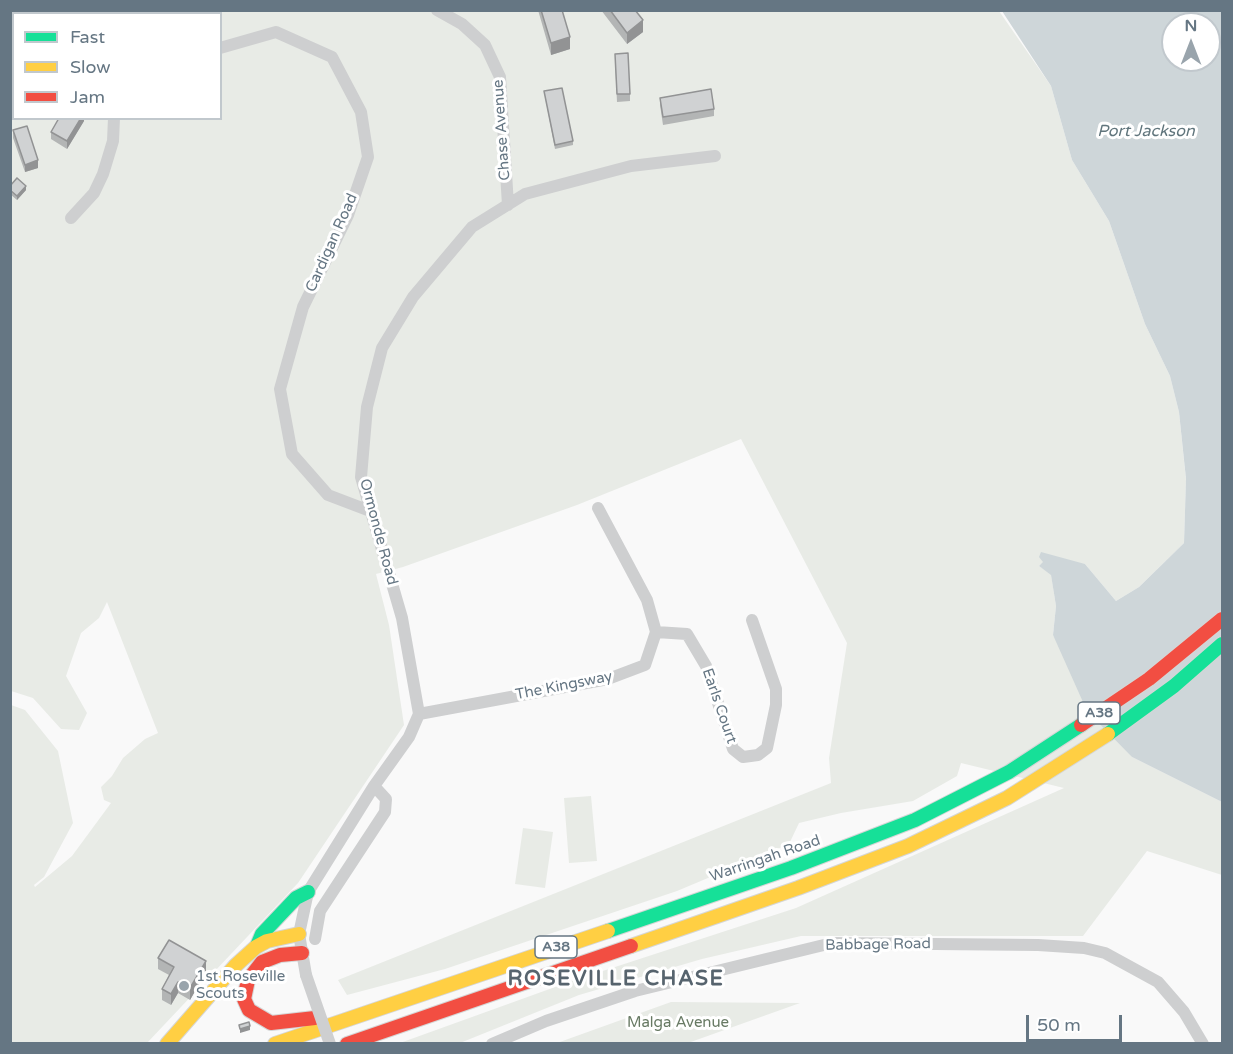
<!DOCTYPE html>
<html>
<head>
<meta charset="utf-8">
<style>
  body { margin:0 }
  #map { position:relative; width:1233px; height:1054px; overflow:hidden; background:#f9f9f9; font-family:"Varela Round",sans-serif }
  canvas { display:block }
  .frame { position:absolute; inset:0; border:12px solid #657683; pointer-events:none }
  .legend { position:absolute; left:12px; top:12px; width:210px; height:108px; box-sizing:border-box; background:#fff; border:2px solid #c1c8cd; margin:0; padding:8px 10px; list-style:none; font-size:18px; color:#657683 }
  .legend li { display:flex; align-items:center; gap:12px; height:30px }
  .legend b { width:30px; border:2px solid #c1c8cd }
  .north { position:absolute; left:1161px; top:12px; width:60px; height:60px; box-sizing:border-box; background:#fff; border:2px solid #c1c8cd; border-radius:50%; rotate:0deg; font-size:16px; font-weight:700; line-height:24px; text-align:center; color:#657683 }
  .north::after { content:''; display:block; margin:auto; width:21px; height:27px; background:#99a4ac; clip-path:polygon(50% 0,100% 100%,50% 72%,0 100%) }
  .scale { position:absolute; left:1026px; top:1015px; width:96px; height:27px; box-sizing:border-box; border:3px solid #657683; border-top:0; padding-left:8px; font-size:18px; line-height:21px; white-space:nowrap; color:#657683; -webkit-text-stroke:4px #fff; paint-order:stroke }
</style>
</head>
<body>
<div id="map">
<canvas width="1233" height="1054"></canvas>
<div class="frame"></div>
<ul class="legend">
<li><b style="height:8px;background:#16e098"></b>Fast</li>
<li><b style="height:8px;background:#ffcf43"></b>Slow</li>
<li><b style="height:8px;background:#f24e42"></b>Jam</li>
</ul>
<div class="north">N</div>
<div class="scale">50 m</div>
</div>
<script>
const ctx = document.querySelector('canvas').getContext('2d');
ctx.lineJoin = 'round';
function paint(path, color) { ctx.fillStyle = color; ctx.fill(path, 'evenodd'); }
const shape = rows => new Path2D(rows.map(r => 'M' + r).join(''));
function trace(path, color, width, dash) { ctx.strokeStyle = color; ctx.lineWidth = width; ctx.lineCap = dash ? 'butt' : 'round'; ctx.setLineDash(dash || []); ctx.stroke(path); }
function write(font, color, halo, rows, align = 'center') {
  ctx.font = font + ' "Varela Round",sans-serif'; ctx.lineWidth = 6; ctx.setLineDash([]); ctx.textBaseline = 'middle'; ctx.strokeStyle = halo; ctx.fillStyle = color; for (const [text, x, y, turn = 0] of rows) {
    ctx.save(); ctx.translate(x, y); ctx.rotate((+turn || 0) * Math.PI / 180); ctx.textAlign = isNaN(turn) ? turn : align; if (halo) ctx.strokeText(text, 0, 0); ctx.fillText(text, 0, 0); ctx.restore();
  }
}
paint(shape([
  [11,11,999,11,1051,86,1072,160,1109,221,1145,324,1170,376,1179,412,1186,480,1184,543,1139,587,1116,601,1085,564,1044,562,1039,566,1051,574,1056,606,1053,635,1132,757,1222,802,1222,875,1147,851,1083,936,801,936,702,959,579,995,460,1043,400,1043,569,982,796,908,1064,788,961,763,957,776,913,801,841,813,799,823,789,844,677,891,445,969,347,995,338,980,831,783,829,758,847,643,741,439,577,505,403,567,376,574,389,625,404,725,298,883,147,1043,11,1043,11,705,25,710,58,751,73,823,44,877,34,885,35,887,72,856,111,803,104,800,101,787,112,776,123,758,145,739,158,733,107,602,99,618,81,633,66,676,87,713,79,730,61,729,33,698,11,691],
  [14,14,220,14,220,118,14,118],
  [591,796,597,861,569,863,564,798],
  [523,828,553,832,545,888,515,884],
  [671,1002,800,1003,688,1043,557,1043]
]), '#e8ebe6');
paint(shape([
  [1002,11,1222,11,1222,802,1132,757,1087,711,1053,635,1056,606,1051,575,1039,566,1043,562,1039,557,1041,552,1085,564,1116,601,1139,587,1184,543,1186,479,1179,412,1170,376,1145,324,1109,221,1072,160,1051,86],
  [1173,24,1209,24,1209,60,1173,60]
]), '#ced6d9');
const fast = shape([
  [1108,734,1174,686,1222,644],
  [608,931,791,868,915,820,1009,772,1081,725],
  [257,946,262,934,296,898,308,892]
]);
const slow = shape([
  [631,946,798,888,908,846,1007,798,1108,734],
  [167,1044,235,966,256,947,267,941,299,934],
  [275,1044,608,931]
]);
const jam = shape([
  [1081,725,1149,679,1222,619],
  [302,953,280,955,262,962,248,980,244,999,249,1010,271,1023,315,1018],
  [347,1044,631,946]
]);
trace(fast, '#d5d6d6', 16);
trace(slow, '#d5d6d6', 16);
trace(jam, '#d5d6d6', 16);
trace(shape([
  [437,10,462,24,485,45,500,77,508,205],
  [220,48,276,32,332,57,361,112,368,157,348,215,303,307,280,389,292,454,328,495,370,511],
  [71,218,94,193,103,174,113,141,114,118],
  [656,632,687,634,706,666,733,749,743,757,758,755,767,748,776,705,776,689,752,620],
  [419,714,608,679,645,665,656,632,647,600,598,508],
  [315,939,320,911,385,812,386,799,374,786],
  [306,975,299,934,308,892,374,786,409,737,419,714,402,618,361,477,367,407,382,348,413,297,472,227,525,194,631,166,715,156],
  [492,1044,546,1021,635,991,832,943,1038,945,1084,948,1105,953,1158,982,1184,1012,1203,1044]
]), '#cecfd0', 12);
trace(fast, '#16e098', 14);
trace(slow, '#ffcf43', 14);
trace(jam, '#f24e42', 14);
trace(shape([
  [306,975,330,1044]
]), '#cecfd0', 12);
paint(shape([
  [171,10,212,10,212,14,172,14],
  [538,10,562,10,570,49,551,55],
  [601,10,635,10,643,32,627,44],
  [615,61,630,94,630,101,617,102],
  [544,91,573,141,573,145,555,149],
  [660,98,714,109,714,116,663,125,660,105],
  [84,118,84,121,67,149,51,139,51,132],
  [13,130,38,168,25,172,13,138],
  [10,186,26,190,17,200,10,194],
  [158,958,206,972,190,1000,178,993,171,1005,162,1000,162,989,169,975,158,969]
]), '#b3b5b5');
paint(shape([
  [10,10,25,10,25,13,14,14,14,17,10,18],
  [32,10,53,10,53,13,50,14,32,14],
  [202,10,212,10,212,14,195,14],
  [643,20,643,32,627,44,627,33],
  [570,37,570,49,551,55,551,43],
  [81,118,84,118,84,121,67,149,67,141],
  [38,160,38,168,25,172,25,165],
  [26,186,26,190,17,200,17,196],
  [206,961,206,972,190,1000,190,988],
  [178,982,178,993,171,1005,171,994],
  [250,1026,250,1030,240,1033,240,1029]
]), '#929394');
const building = shape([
  [78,10,94,10,95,14,79,14,78,10],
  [136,10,165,10,165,14,136,14,136,10],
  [175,10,202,10,195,14,177,14,175,10],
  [541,10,562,10,570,37,551,43,541,10],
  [610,10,635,10,643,20,627,33,610,10],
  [628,53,630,94,617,94,615,54,628,53],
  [562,88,573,141,555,145,544,91,562,88],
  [711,89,714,109,663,117,660,98,711,89],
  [59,118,81,118,67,141,51,132,59,118],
  [27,126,38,160,25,165,13,130,27,126],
  [17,178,26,186,17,196,10,190,10,186,17,178],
  [169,940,206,961,190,988,178,982,171,994,162,989,174,967,158,958,169,940],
  [249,1022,250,1026,240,1029,239,1025,249,1022]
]);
paint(building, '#d0d2d3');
trace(building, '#929394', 1.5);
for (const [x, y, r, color] of [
  [184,986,6,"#99a4ac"]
]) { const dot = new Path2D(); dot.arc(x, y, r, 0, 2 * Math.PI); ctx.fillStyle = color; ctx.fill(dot); trace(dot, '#fff', 2); }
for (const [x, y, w] of [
  [1099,713,42],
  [556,947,42]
]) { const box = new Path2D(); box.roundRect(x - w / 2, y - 11, w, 22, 4.5); ctx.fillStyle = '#fff'; ctx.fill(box); trace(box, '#657683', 1.5); }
write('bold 14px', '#657683', null, [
  ["A38",1099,713],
  ["A38",556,947]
]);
write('15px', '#657683', '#fff', [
  ["Chase Avenue",502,130,-94],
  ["Cardigan Road",332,243,-66],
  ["Ormonde Road",378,532,75],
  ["The Kingsway",564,686,-11],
  ["Earls Court",719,706,71],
  ["Warringah Road",765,859,-19],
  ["Babbage Road",878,945,-1]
]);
write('15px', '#657683', '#fff', [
  ["1st Roseville",196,977],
  ["Scouts",196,994]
], 'left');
write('15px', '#687a64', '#fff', [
  ["Malga Avenue",678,1023]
]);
write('italic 16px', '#60757c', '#fff', [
  ["Port Jackson",1146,132]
]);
ctx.letterSpacing = '1.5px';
write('bold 21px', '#57646e', '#fff', [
  ["ROSEVILLE CHASE",616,979]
]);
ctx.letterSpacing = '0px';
</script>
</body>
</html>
